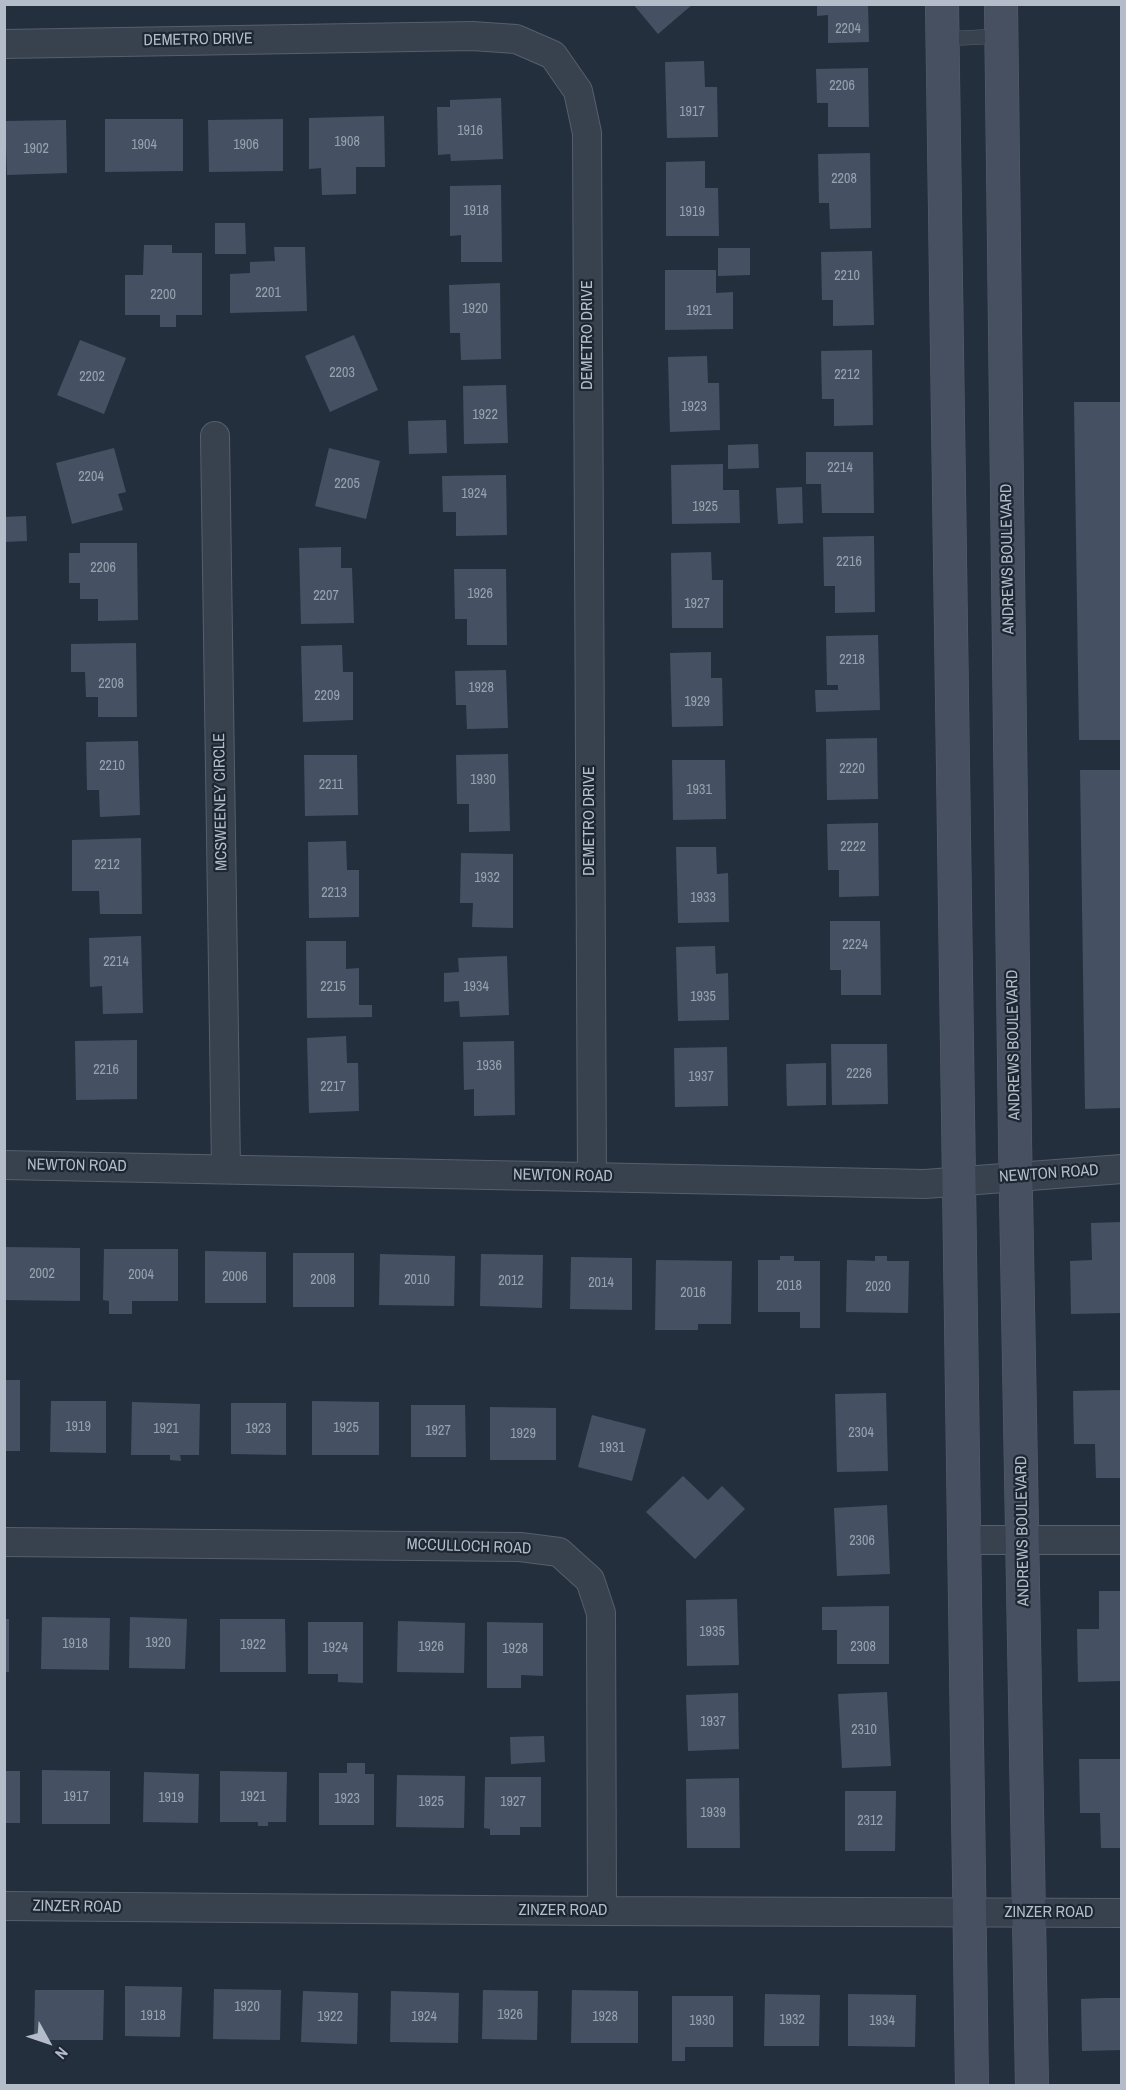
<!DOCTYPE html>
<html>
<head>
<meta charset="utf-8">
<style>
  body { margin:0 }
  #map { position:relative; width:1126px; height:2090px; overflow:hidden; background:#242f3e; font-family:"Archivo Narrow",sans-serif }
  canvas { display:block }
  .frame { position:absolute; inset:0; border:6px solid #b4bcc9; pointer-events:none }
  .north { position:absolute; left:18px; top:2012px; width:60px; height:60px; -webkit-text-stroke:4px #1d2633; paint-order:stroke; rotate:130deg; font-size:16px; font-weight:700; line-height:24px; text-align:center; color:#b4bcc9 }
  .north::after { content:''; display:block; margin:auto; width:21px; height:27px; background:#b4bcc9; clip-path:polygon(50% 0,100% 100%,50% 72%,0 100%) }
</style>
</head>
<body>
<div id="map">
<canvas width="1126" height="2090"></canvas>
<div class="frame"></div>
<div class="north">N</div>
</div>
<script>
const ctx = document.querySelector('canvas').getContext('2d');
ctx.lineJoin = 'round';
function paint(path, color) { ctx.fillStyle = color; ctx.fill(path, 'evenodd'); }
const shape = rows => new Path2D(rows.map(r => 'M' + r).join(''));
function trace(path, color, width, dash) { ctx.strokeStyle = color; ctx.lineWidth = width; ctx.lineCap = dash ? 'butt' : 'round'; ctx.setLineDash(dash || []); ctx.stroke(path); }
function write(font, color, halo, rows, align = 'center') {
  ctx.font = font + ' "Archivo Narrow",sans-serif'; ctx.lineWidth = 4.5; ctx.setLineDash([]); ctx.textBaseline = 'middle'; ctx.strokeStyle = halo; ctx.fillStyle = color; for (const [text, x, y, turn = 0] of rows) {
    ctx.save(); ctx.translate(x, y); ctx.rotate((+turn || 0) * Math.PI / 180); ctx.textAlign = isNaN(turn) ? turn : align; if (halo) ctx.strokeText(text, 0, 0); ctx.fillText(text, 0, 0); ctx.restore();
  }
}
paint(shape([
  [633,4,693,4,658,34],
  [817,4,868,4,869,42,828,43,828,15,817,16],
  [704,61,705,87,717,87,718,137,667,138,665,62],
  [868,68,869,127,828,127,828,103,817,103,816,69],
  [501,98,503,159,451,161,450,154,438,155,437,107,450,107,450,100],
  [384,116,385,167,356,167,356,194,322,195,321,168,309,169,309,118],
  [105,119,183,119,183,171,105,172],
  [283,119,283,171,209,172,208,120],
  [66,120,67,173,7,175,5,121],
  [870,153,871,228,830,229,829,203,819,203,818,154],
  [705,161,705,188,718,188,719,236,666,236,666,162],
  [501,185,502,262,461,262,461,235,450,236,450,186],
  [215,223,245,223,246,254,215,254],
  [144,245,172,245,172,253,202,253,202,315,176,315,176,327,160,327,160,315,125,315,125,275,143,275],
  [274,247,305,247,307,311,230,313,230,274,250,273,250,262,275,261],
  [718,248,750,248,750,275,718,276],
  [872,251,874,325,833,326,833,300,822,300,821,252],
  [665,270,716,270,716,293,733,292,733,329,665,330],
  [500,283,501,359,461,360,460,333,450,333,449,285],
  [354,335,378,390,330,412,305,356],
  [80,340,126,358,104,414,57,395],
  [872,350,873,425,834,426,834,399,822,399,821,351],
  [707,356,708,383,719,383,720,430,670,432,668,357],
  [506,385,508,443,464,444,463,386],
  [1074,402,1122,402,1122,740,1079,740],
  [446,420,447,453,409,454,408,421],
  [758,444,759,468,728,469,728,445],
  [114,448,126,492,118,494,123,510,72,524,56,463],
  [329,448,380,461,366,519,315,506],
  [806,452,873,452,874,513,822,513,821,484,806,484],
  [723,464,723,490,739,490,740,523,672,524,671,465],
  [506,475,507,535,456,536,456,512,443,512,442,476],
  [802,487,803,523,778,524,776,488],
  [26,516,27,541,4,542,4,517],
  [874,536,875,612,835,613,835,586,824,586,823,537],
  [80,543,137,543,138,620,98,621,98,599,80,599,80,583,69,583,69,553,80,553],
  [341,547,341,568,352,568,354,623,301,624,299,548],
  [711,552,712,580,723,580,723,628,672,628,671,553],
  [454,569,506,569,507,645,467,645,467,619,455,619],
  [878,635,880,710,816,712,815,690,838,690,838,685,827,685,826,636],
  [136,643,137,717,98,717,98,697,86,697,85,672,71,672,71,644],
  [342,645,343,672,353,672,353,720,303,722,301,646],
  [711,652,711,678,722,678,723,726,672,727,670,653],
  [506,670,508,728,467,729,466,705,456,705,455,671],
  [877,738,878,799,827,800,826,739],
  [138,741,140,815,100,817,99,790,87,790,86,742],
  [508,754,510,831,469,832,469,804,457,804,456,755],
  [304,755,357,755,358,815,305,816],
  [672,760,725,760,726,819,673,820],
  [1080,770,1122,770,1122,1108,1085,1109],
  [878,823,879,896,839,897,839,870,828,870,827,824],
  [141,838,142,914,100,914,99,891,72,891,72,840],
  [346,841,347,870,359,870,359,917,309,918,308,842],
  [676,847,716,847,717,874,728,873,729,922,678,923],
  [461,853,513,854,513,928,472,927,473,903,460,903],
  [830,921,880,921,881,995,841,995,841,970,830,970],
  [141,936,143,1013,103,1014,102,986,90,987,89,938],
  [306,941,346,941,346,969,359,968,359,1005,372,1005,372,1017,307,1018],
  [715,946,716,974,728,973,729,1020,678,1021,676,947],
  [507,956,509,1015,460,1017,459,1001,444,1002,444,973,459,972,458,958],
  [346,1036,347,1063,358,1063,359,1111,309,1113,307,1038],
  [137,1040,137,1099,76,1100,75,1041],
  [514,1041,515,1115,474,1116,474,1089,464,1090,463,1042],
  [831,1044,887,1044,888,1104,832,1105],
  [727,1047,728,1106,675,1107,674,1048],
  [826,1063,826,1105,787,1106,786,1064],
  [1122,1222,1122,1313,1071,1314,1070,1261,1092,1260,1091,1223],
  [4,1247,80,1248,80,1301,4,1300],
  [104,1249,178,1249,178,1301,132,1301,132,1314,109,1314,109,1301,103,1300],
  [205,1251,266,1252,266,1303,205,1303],
  [293,1253,354,1253,354,1307,293,1307],
  [380,1254,455,1256,454,1306,379,1305],
  [481,1254,543,1255,542,1308,480,1306],
  [780,1256,794,1256,794,1261,820,1261,820,1328,800,1328,800,1312,758,1312,758,1260,780,1260],
  [875,1256,887,1256,887,1261,909,1261,908,1313,846,1312,847,1260,875,1261],
  [571,1257,632,1258,632,1310,570,1309],
  [656,1260,732,1261,731,1324,698,1324,698,1330,655,1330],
  [4,1380,20,1380,20,1451,4,1451],
  [1122,1390,1122,1478,1096,1478,1095,1444,1074,1444,1073,1391],
  [886,1393,888,1471,837,1472,835,1394],
  [51,1401,106,1401,106,1453,50,1452],
  [312,1401,379,1402,379,1455,312,1455],
  [132,1402,200,1404,199,1455,180,1455,181,1461,170,1460,170,1455,131,1455],
  [231,1403,286,1403,286,1455,231,1454],
  [411,1405,465,1405,466,1457,411,1457],
  [490,1407,556,1408,556,1460,490,1460],
  [592,1415,646,1429,632,1481,578,1467],
  [683,1476,708,1500,722,1486,745,1509,695,1559,646,1512],
  [887,1505,890,1574,837,1576,834,1508],
  [1099,1591,1122,1591,1122,1681,1078,1682,1077,1629,1099,1629],
  [737,1599,739,1665,687,1666,686,1600],
  [889,1606,889,1664,837,1664,837,1630,822,1630,822,1607],
  [42,1617,110,1618,109,1670,41,1669],
  [130,1617,187,1619,185,1669,129,1668],
  [4,1619,9,1619,9,1672,4,1672],
  [220,1619,285,1619,286,1672,220,1672],
  [398,1621,465,1623,464,1673,397,1672],
  [308,1622,363,1622,363,1683,338,1682,338,1674,308,1674],
  [487,1622,543,1623,543,1676,521,1675,521,1688,487,1688],
  [887,1692,891,1766,842,1768,838,1694],
  [738,1693,739,1749,688,1751,686,1695],
  [544,1736,545,1762,511,1764,510,1737],
  [1079,1759,1122,1759,1122,1848,1101,1848,1100,1813,1080,1813],
  [347,1763,365,1763,365,1774,374,1774,374,1825,319,1825,319,1773,347,1773],
  [42,1770,110,1771,110,1824,42,1824],
  [4,1771,20,1771,20,1823,4,1823],
  [220,1771,287,1772,286,1822,268,1822,268,1826,258,1826,258,1822,220,1822],
  [144,1772,199,1774,198,1823,143,1822],
  [397,1775,465,1776,464,1828,396,1827],
  [485,1777,541,1777,541,1827,520,1827,520,1835,490,1835,490,1829,484,1828],
  [739,1778,740,1848,687,1848,686,1779],
  [845,1791,896,1791,895,1851,845,1851],
  [125,1986,182,1987,180,2037,125,2036],
  [214,1989,281,1990,280,2040,213,2039],
  [35,1990,104,1990,103,2040,34,2040],
  [483,1990,538,1991,537,2040,482,2039],
  [572,1990,638,1991,638,2043,571,2043],
  [303,1991,358,1993,357,2044,301,2042],
  [391,1991,459,1993,458,2043,390,2042],
  [765,1994,820,1995,819,2046,764,2046],
  [848,1994,916,1995,915,2047,848,2046],
  [672,1996,733,1996,733,2047,685,2047,685,2061,672,2061],
  [1103,1998,1122,1998,1122,2050,1082,2051,1081,1999]
]), '#455162');
const lane = shape([
  [942,39,1001,36]
]);
const street = shape([
  [4,44,472,36,516,39,553,55,578,91,587,133,592,1177],
  [215,436,226,1169],
  [4,1165,925,1184,1122,1169],
  [964,1540,1122,1540],
  [4,1542,520,1547,559,1552,590,1580,601,1613,602,1911],
  [4,1906,602,1911,1122,1913]
]);
const secondary = shape([
  [942,4,972,2086],
  [1001,4,1015,1139,1032,2086]
]);
trace(lane, '#565f6c', 15);
trace(street, '#565f6c', 30);
trace(secondary, '#565f6c', 34);
trace(lane, '#38414e', 14);
trace(street, '#38414e', 28);
trace(secondary, '#465061', 33);
write('14px', '#98a1af', null, [
  ["2204",848,29],
  ["2206",842,86],
  ["1917",692,112],
  ["1916",470,131],
  ["1908",347,142],
  ["1904",144,145],
  ["1906",246,145],
  ["1902",36,149],
  ["2208",844,179],
  ["1918",476,211],
  ["1919",692,212],
  ["2210",847,276],
  ["2201",268,293],
  ["2200",163,295],
  ["1920",475,309],
  ["1921",699,311],
  ["2203",342,373],
  ["2212",847,375],
  ["2202",92,377],
  ["1923",694,407],
  ["1922",485,415],
  ["2214",840,468],
  ["2204",91,477],
  ["2205",347,484],
  ["1924",474,494],
  ["1925",705,507],
  ["2216",849,562],
  ["2206",103,568],
  ["1926",480,594],
  ["2207",326,596],
  ["1927",697,604],
  ["2218",852,660],
  ["2208",111,684],
  ["1928",481,688],
  ["2209",327,696],
  ["1929",697,702],
  ["2210",112,766],
  ["2220",852,769],
  ["1930",483,780],
  ["2211",331,785],
  ["1931",699,790],
  ["2222",853,847],
  ["2212",107,865],
  ["1932",487,878],
  ["2213",334,893],
  ["1933",703,898],
  ["2224",855,945],
  ["2214",116,962],
  ["2215",333,987],
  ["1934",476,987],
  ["1935",703,997],
  ["1936",489,1066],
  ["2216",106,1070],
  ["2226",859,1074],
  ["1937",701,1077],
  ["2217",333,1087],
  ["2002",42,1274],
  ["2004",141,1275],
  ["2006",235,1277],
  ["2008",323,1280],
  ["2010",417,1280],
  ["2012",511,1281],
  ["2014",601,1283],
  ["2018",789,1286],
  ["2020",878,1287],
  ["2016",693,1293],
  ["1919",78,1427],
  ["1925",346,1428],
  ["1921",166,1429],
  ["1923",258,1429],
  ["1927",438,1431],
  ["2304",861,1433],
  ["1929",523,1434],
  ["1931",612,1448],
  ["2306",862,1541],
  ["1935",712,1632],
  ["1920",158,1643],
  ["1918",75,1644],
  ["1922",253,1645],
  ["1926",431,1647],
  ["2308",863,1647],
  ["1924",335,1648],
  ["1928",515,1649],
  ["1937",713,1722],
  ["2310",864,1730],
  ["1917",76,1797],
  ["1921",253,1797],
  ["1919",171,1798],
  ["1923",347,1799],
  ["1925",431,1802],
  ["1927",513,1802],
  ["1939",713,1813],
  ["2312",870,1821],
  ["1920",247,2007],
  ["1926",510,2015],
  ["1918",153,2016],
  ["1922",330,2017],
  ["1924",424,2017],
  ["1928",605,2017],
  ["1932",792,2020],
  ["1930",702,2021],
  ["1934",882,2021]
]);
write('16px', '#b4bcc9', '#1d2633', [
  ["DEMETRO DRIVE",198,40,-1],
  ["DEMETRO DRIVE",588,335,-90],
  ["ANDREWS BOULEVARD",1008,559,-91],
  ["MCSWEENEY CIRCLE",221,802,-91],
  ["DEMETRO DRIVE",590,821,-90],
  ["ANDREWS BOULEVARD",1014,1045,-91],
  ["NEWTON ROAD",77,1166,1],
  ["NEWTON ROAD",1049,1174,-4],
  ["NEWTON ROAD",563,1176,1],
  ["ANDREWS BOULEVARD",1023,1531,-91],
  ["MCCULLOCH ROAD",469,1547,2],
  ["ZINZER ROAD",77,1907,1],
  ["ZINZER ROAD",563,1911],
  ["ZINZER ROAD",1049,1913]
]);
</script>
</body>
</html>
